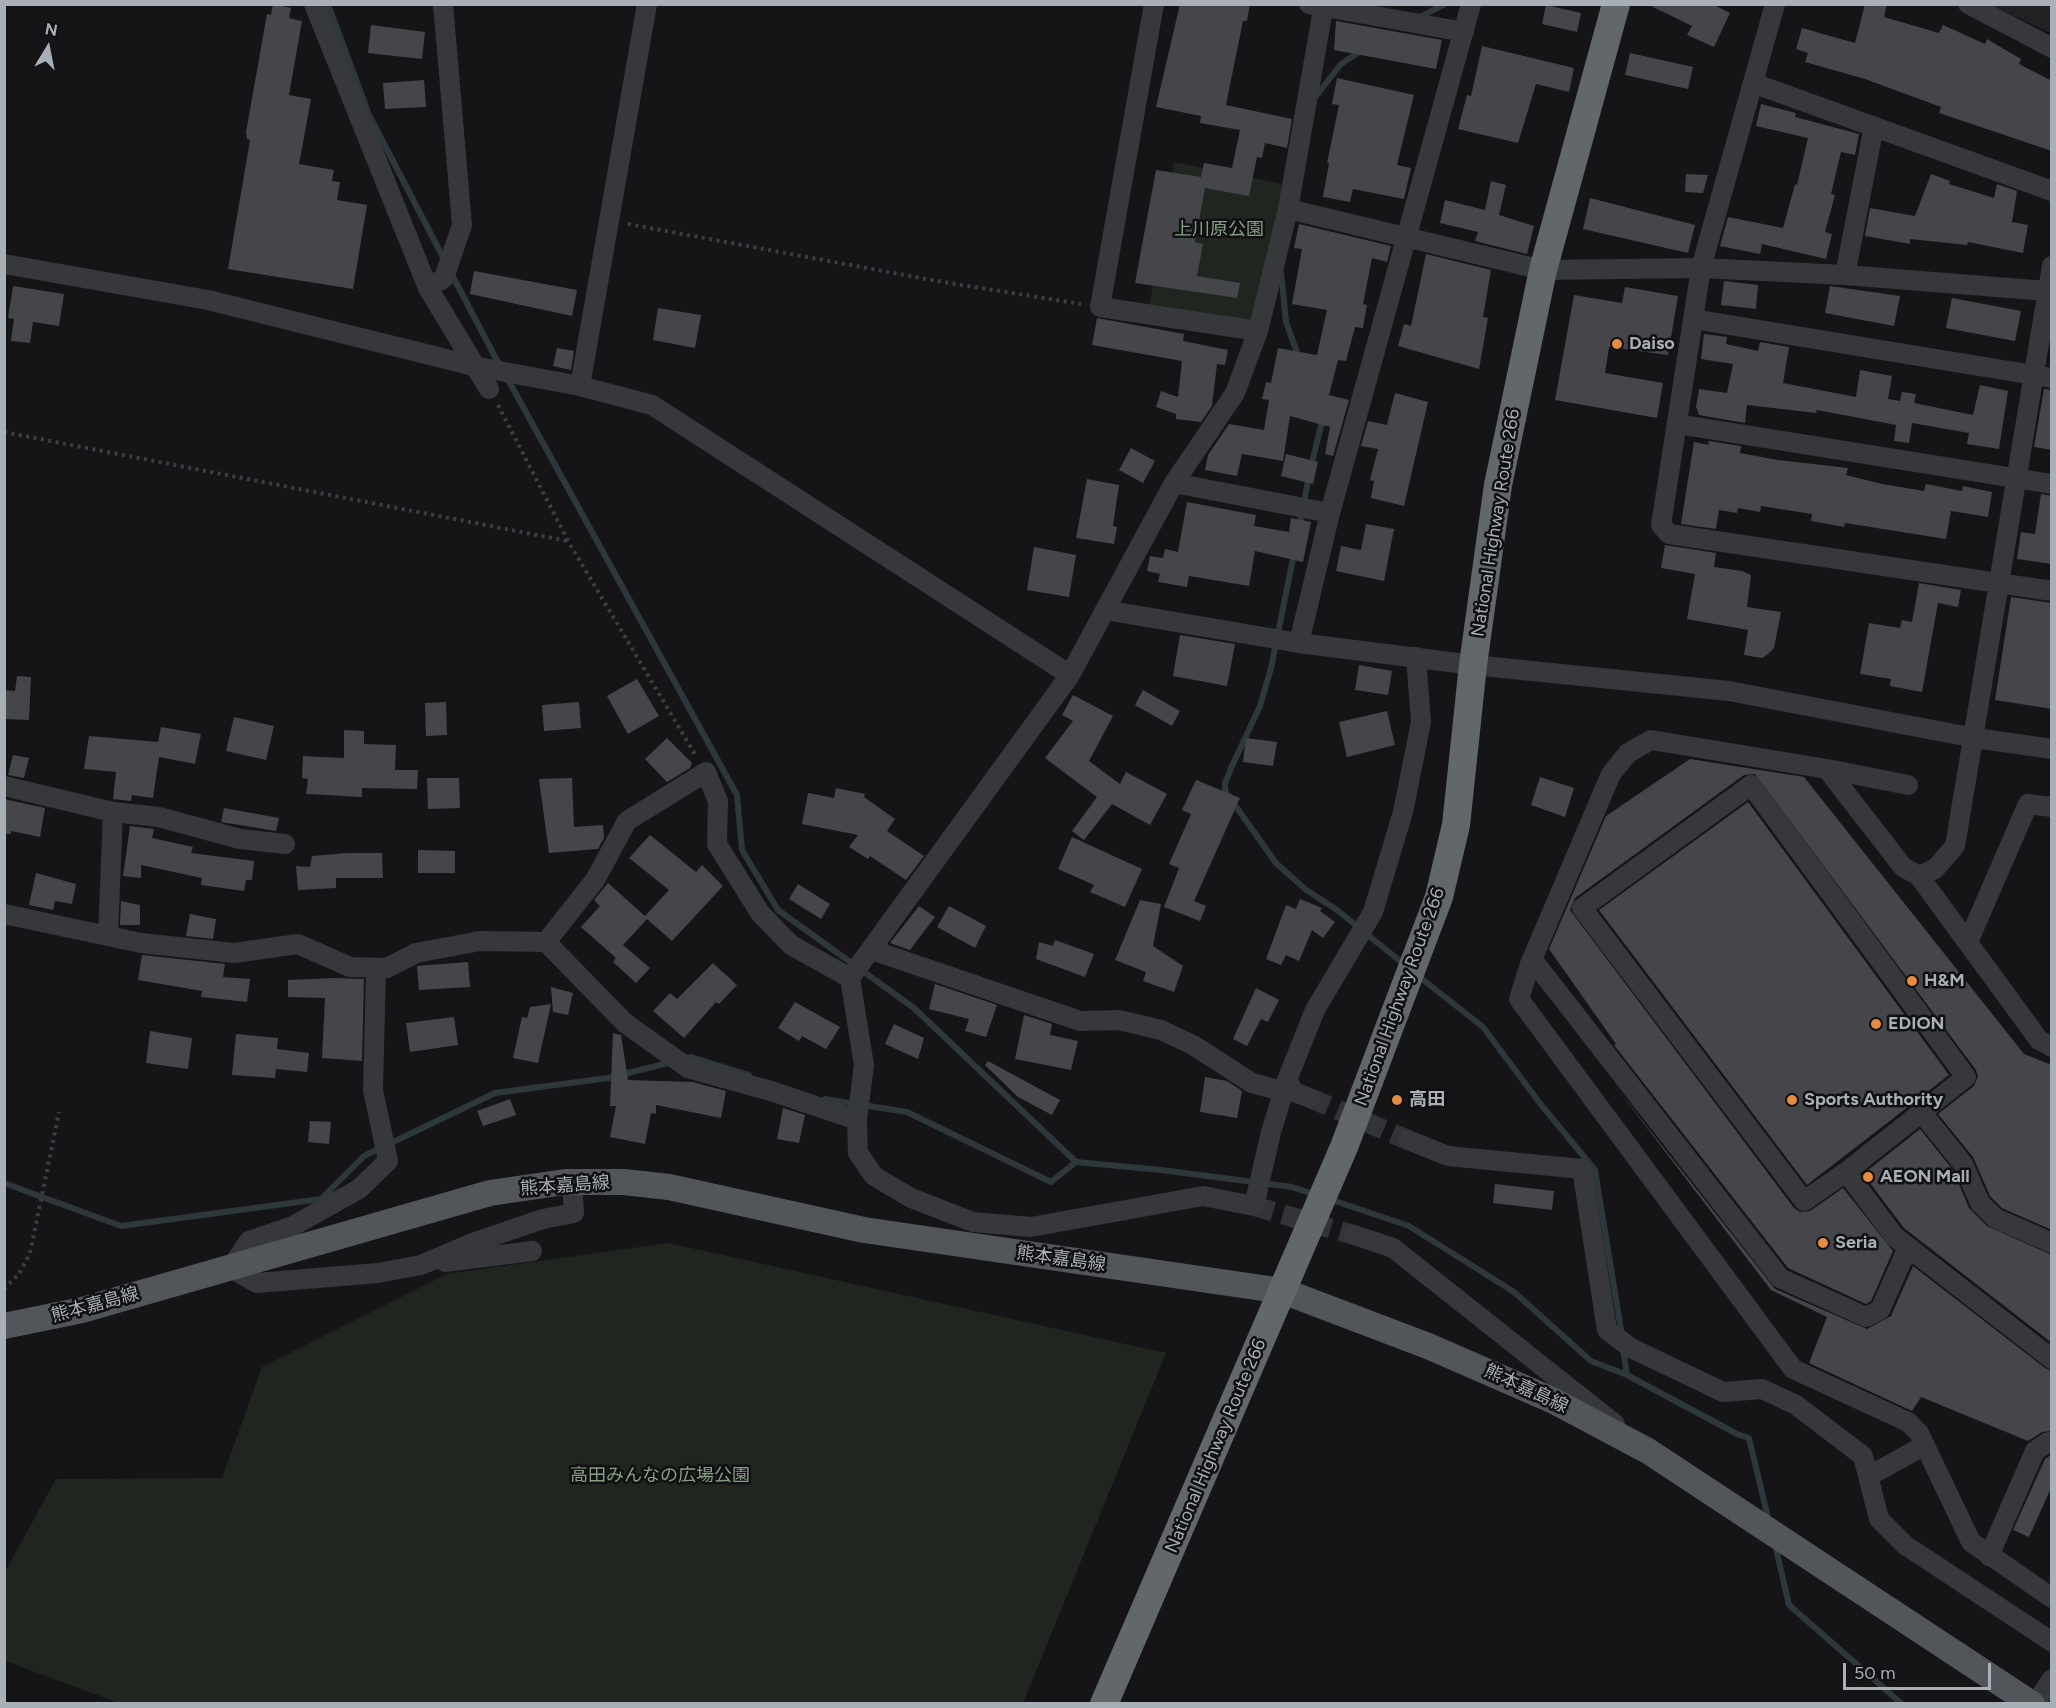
<!DOCTYPE html>
<html>
<head>
<meta charset="utf-8">
<style>
  body { margin:0 }
  #map { position:relative; width:2056px; height:1708px; overflow:hidden; background:#151517; font-family:Figtree,sans-serif }
  canvas { display:block }
  .frame { position:absolute; inset:0; border:6px solid #a8afb6; pointer-events:none }
  .north { position:absolute; left:18px; top:18px; width:60px; height:60px; -webkit-text-stroke:4px #101012; paint-order:stroke; rotate:10deg; font-size:16px; font-weight:700; line-height:24px; text-align:center; color:#a8afb6 }
  .north::after { content:''; display:block; margin:auto; width:21px; height:27px; background:#a8afb6; clip-path:polygon(50% 0,100% 100%,50% 72%,0 100%) }
  .scale { position:absolute; left:1843px; top:1663px; width:148px; height:27px; box-sizing:border-box; border:3px solid #a8afb6; border-top:0; padding-left:8px; font-size:18px; line-height:21px; white-space:nowrap; color:#a8afb6; -webkit-text-stroke:4px #101012; paint-order:stroke }
</style>
</head>
<body>
<div id="map">
<canvas width="2056" height="1708"></canvas>
<div class="frame"></div>
<div class="north">N</div>
<div class="scale">50 m</div>
</div>
<script>
const ctx = document.querySelector('canvas').getContext('2d');
ctx.lineJoin = 'round';
function paint(path, color) { ctx.fillStyle = color; ctx.fill(path, 'evenodd'); }
const shape = rows => new Path2D(rows.map(r => 'M' + r).join(''));
function trace(path, color, width, dash) { ctx.strokeStyle = color; ctx.lineWidth = width; ctx.lineCap = dash ? 'butt' : 'round'; ctx.setLineDash(dash || []); ctx.stroke(path); }
function write(font, color, halo, rows, align = 'center') {
  ctx.font = font + ' Figtree,"Noto Sans JP",sans-serif'; ctx.lineWidth = 5; ctx.setLineDash([]); ctx.textBaseline = 'middle'; ctx.strokeStyle = halo; ctx.fillStyle = color; for (const [text, x, y, turn = 0] of rows) {
    ctx.save(); ctx.translate(x, y); ctx.rotate((+turn || 0) * Math.PI / 180); ctx.textAlign = isNaN(turn) ? turn : align; if (halo) ctx.strokeText(text, 0, 0); ctx.fillText(text, 0, 0); ctx.restore();
  }
}
paint(shape([
  [1990,5,2051,5,2051,33]
]), '#212124');
paint(shape([
  [1174,162,1288,185,1254,331,1149,308],
  [668,1243,1166,1353,1023,1703,122,1704,5,1661,5,1572,56,1479,222,1478,262,1367,447,1274]
]), '#20261f');
trace(shape([
  [328,4,369,115,445,261],
  [1418,18,1445,4],
  [1313,100,1341,64,1362,50],
  [1281,272,1286,322,1299,358],
  [451,273,501,368],
  [506,376,737,795,742,850,778,910,914,1008,1076,1162,1161,1170,1292,1187,1316,1195],
  [1311,466,1323,418],
  [1299,528,1309,476],
  [1294,553,1271,668,1260,706,1232,766,1225,783,1225,791,1276,863,1305,889,1337,910,1405,965],
  [1417,975,1483,1027,1542,1106,1595,1170,1622,1336],
  [682,1059,691,1057,749,1075],
  [825,1099,907,1112,1051,1182,1076,1162],
  [4,1183,121,1226,321,1199,364,1156,495,1093,608,1078,672,1062],
  [1329,1199,1409,1226,1514,1292,1591,1361,1627,1375],
  [1623,1349,1627,1375,1737,1434,1749,1438,1769,1522],
  [1775,1544,1789,1605,1902,1704]
]), '#2e383c', 6);
paint(shape([
  [273,4,291,8,289,18,302,21,289,95,311,99,299,164,334,170,332,181,340,182,337,200,367,205,353,289,228,269,250,140,247,139,246,132,267,14,271,15],
  [1180,4,1250,4,1247,21,1243,21,1226,105,1292,119,1287,148,1265,143,1262,158,1257,157,1249,196,1205,188,1195,242,1203,244,1197,276,1240,283,1237,298,1135,283,1156,170,1201,177,1204,163,1232,168,1240,130,1200,123,1201,116,1156,107],
  [1647,4,1712,4,1730,13,1714,47,1687,35,1692,26],
  [1865,4,1887,4,1884,17,1939,33,1943,25,1985,44,1987,39,2021,59,2019,64,2052,81,2052,151,1939,113,1941,107,1865,79,1805,62,1808,53,1796,49,1802,28,1855,43],
  [1546,5,1581,13,1577,32,1542,24],
  [1336,21,1442,40,1436,69,1334,50],
  [371,25,425,32,422,59,368,53],
  [1482,46,1574,68,1569,92,1536,84,1518,143,1458,129,1467,95,1471,96],
  [1630,53,1693,67,1688,89,1625,75],
  [1337,78,1414,95,1397,165,1411,168,1404,199,1353,189,1350,202,1323,197,1329,163,1327,163,1339,105,1332,104],
  [424,80,426,107,385,109,383,83],
  [1761,104,1796,113,1795,117,1859,134,1855,155,1841,152,1831,194,1835,195,1825,232,1832,234,1826,259,1762,244,1760,254,1720,246,1728,217,1783,228,1795,184,1797,185,1808,138,1756,126],
  [1686,174,1708,175,1703,193,1685,192],
  [1931,174,1950,181,1949,184,1994,198,1997,184,2017,191,2012,222,2028,225,2023,253,1968,242,1967,245,1910,239,1910,244,1865,236,1870,208,1915,216],
  [1491,181,1506,185,1499,215,1534,226,1527,254,1475,241,1478,232,1440,223,1445,200,1485,210],
  [1590,198,1695,225,1688,253,1583,229],
  [1299,224,1391,246,1387,262,1372,258,1363,304,1367,305,1363,328,1355,327,1346,361,1338,360,1329,395,1349,400,1333,456,1325,454,1330,427,1290,416,1283,461,1242,454,1237,476,1205,470,1208,455,1229,424,1264,430,1269,400,1262,399,1266,382,1271,383,1278,348,1317,355,1327,310,1292,304,1302,249,1294,248],
  [1426,254,1491,270,1483,317,1488,318,1479,369,1398,346,1404,324,1411,326],
  [474,271,577,290,572,316,470,294],
  [1724,281,1758,285,1756,309,1721,305],
  [13,286,64,294,59,326,33,322,30,343,11,341,14,319,8,318],
  [1830,286,1900,296,1894,326,1825,313],
  [1625,287,1678,296,1668,355,1609,347,1605,373,1663,383,1657,418,1555,400,1574,295,1622,303],
  [1952,298,2021,311,2015,341,1946,328],
  [658,308,701,315,695,348,653,340],
  [1097,318,1184,334,1183,341,1228,350,1225,365,1217,364,1212,406,1201,422,1176,419,1176,414,1156,407,1161,391,1178,397,1182,361,1092,345],
  [1704,334,1727,337,1726,344,1758,351,1760,342,1789,347,1783,383,1856,397,1860,370,1892,376,1888,399,1900,401,1902,392,1916,394,1914,403,1973,415,1980,385,2008,391,1999,449,1967,444,1969,433,1912,423,1909,443,1894,441,1896,425,1817,410,1816,413,1747,405,1745,423,1699,415,1696,407,1699,389,1727,393,1733,364,1701,359],
  [557,348,574,351,571,370,553,366],
  [2044,389,2052,390,2052,450,2034,447],
  [1395,393,1428,402,1404,506,1371,498,1374,481,1370,480,1378,449,1361,446,1368,421,1387,425],
  [1708,441,1741,446,1740,453,1778,460,1848,468,1846,475,1882,484,1924,491,1926,484,1962,491,1963,486,1992,492,1988,517,1951,511,1946,539,1845,523,1844,527,1811,521,1812,514,1761,506,1760,512,1738,508,1737,513,1719,510,1716,529,1681,524,1694,442,1709,445],
  [1131,448,1155,461,1143,483,1119,470],
  [1286,454,1318,462,1313,484,1281,476],
  [1087,479,1119,485,1113,526,1117,527,1114,544,1076,538],
  [2041,494,2052,496,2052,564,2017,559,2021,532,2035,534],
  [1187,502,1256,515,1254,526,1289,532,1291,518,1311,522,1303,562,1255,551,1249,586,1189,576,1187,587,1158,582,1160,574,1147,571,1150,556,1163,558,1165,549,1178,552],
  [1366,524,1394,529,1384,581,1336,571,1341,546,1361,550],
  [1665,545,1716,553,1714,567,1742,571,1751,575,1747,607,1781,612,1774,648,1768,654,1762,658,1744,655,1748,630,1687,619,1695,574,1661,568],
  [1034,547,1076,555,1069,597,1027,590],
  [1919,583,1961,590,1958,607,1938,603,1922,692,1890,686,1891,679,1860,674,1869,623,1900,628,1902,620,1912,622],
  [2011,597,2052,603,2052,709,1995,700],
  [1180,635,1235,644,1227,686,1173,676],
  [1359,665,1392,671,1388,695,1355,690],
  [17,676,31,677,29,720,4,719,4,690,15,691],
  [637,679,659,716,628,734,607,696],
  [1143,690,1180,711,1172,726,1135,705],
  [1073,695,1113,716,1089,761,1120,784,1126,772,1167,794,1150,825,1112,804,1084,840,1072,831,1097,797,1045,758,1073,721,1062,715],
  [446,702,447,735,426,736,425,703],
  [579,702,581,728,544,731,542,705],
  [1387,711,1395,745,1347,757,1339,722],
  [234,717,274,726,266,760,226,751],
  [161,727,201,734,195,764,159,757,153,798,132,795,131,801,113,799,116,772,84,769,89,736,158,742],
  [344,730,364,731,364,744,396,745,395,770,418,770,417,789,362,788,362,797,306,794,308,779,302,778,303,756,344,758],
  [667,738,692,763,690,768,667,782,645,759],
  [1246,738,1277,742,1273,766,1243,762],
  [13,755,29,758,24,778,8,775],
  [1690,759,1804,777,2024,1054,2052,1065,2052,1230,2002,1208,1990,1196,1973,1157,1938,1114,1974,1086,1978,1076,1976,1070,1755,774,1744,775,1575,898,1570,910,1794,1208,1800,1212,1810,1211,1843,1188,1893,1251,1871,1301,1866,1304,1788,1268,1614,1045,1616,1044,1549,949,1606,816],
  [1540,777,1574,788,1565,817,1531,805],
  [427,778,459,778,460,808,428,809],
  [572,778,574,827,603,825,604,838,598,849,549,853,539,779],
  [1196,780,1240,798,1194,901,1206,906,1200,921,1164,907,1179,868,1169,864,1191,814,1182,810],
  [836,788,865,794,864,797,895,819,887,831,924,856,906,880,870,856,868,859,849,847,858,835,802,824,808,793,834,798],
  [4,799,45,808,40,837,11,831,11,834,4,834],
  [1748,802,1949,1075,1807,1185,1599,910],
  [224,808,279,818,276,831,221,822],
  [130,826,154,829,152,838,193,847,191,853,254,861,252,880,246,880,244,891,201,885,202,878,141,865,141,878,123,876],
  [650,835,696,872,702,865,723,886,672,941,647,919,623,945,650,968,636,983,613,962,616,958,581,927,600,906,594,900,608,883,645,916,669,890,629,858],
  [1072,837,1142,869,1125,907,1090,892,1094,885,1058,869],
  [418,850,455,851,455,873,418,873],
  [348,853,382,853,383,878,336,878,336,888,298,890,296,866,310,867,312,856],
  [36,873,76,884,72,904,55,901,53,910,29,905],
  [798,884,830,904,821,919,789,899],
  [1300,899,1322,908,1320,911,1335,922,1323,938,1312,930,1299,961,1286,955,1281,965,1266,959,1286,905,1296,909],
  [1140,900,1161,904,1153,946,1183,966,1174,992,1143,981,1146,972,1115,960],
  [121,901,140,905,140,925,120,925],
  [919,906,935,917,910,950,890,943],
  [949,906,986,926,975,948,937,927],
  [190,914,216,919,213,939,186,936],
  [1055,940,1094,954,1085,977,1036,959,1039,942,1053,946],
  [142,955,225,964,223,977,250,979,247,1002,201,997,202,991,138,980],
  [468,962,470,987,419,990,417,966],
  [713,963,737,985,719,1004,716,1002,684,1038,653,1011,670,993,677,999],
  [335,978,364,979,362,1061,322,1058,325,998,288,997,288,980],
  [935,984,997,1005,986,1037,965,1031,969,1019,929,1009],
  [551,987,573,993,568,1015,553,1012],
  [1256,988,1279,1000,1268,1022,1261,1019,1247,1046,1233,1039],
  [795,1002,840,1027,826,1049,802,1036,799,1041,778,1028],
  [551,1004,538,1063,513,1058,522,1017,527,1018,530,1007],
  [1024,1015,1052,1024,1050,1035,1078,1041,1071,1070,1015,1059],
  [454,1017,458,1045,410,1052,406,1023],
  [894,1024,924,1038,918,1059,885,1044],
  [150,1031,192,1038,188,1069,146,1063],
  [613,1033,621,1035,628,1080,693,1082,726,1091,721,1118,656,1105,656,1114,651,1113,645,1144,610,1137,616,1106,610,1106],
  [236,1034,278,1038,277,1049,309,1053,307,1072,276,1069,275,1078,232,1075],
  [988,1061,1060,1100,1052,1115,1018,1097,985,1065],
  [1205,1077,1227,1081,1242,1091,1237,1118,1200,1112],
  [1615,1086,1775,1289,1867,1329,1891,1316,1913,1266,2045,1368,2052,1371,2052,1431,2042,1432,2028,1441,1921,1397,1912,1411,1809,1363,1827,1317,1771,1290],
  [510,1099,516,1115,483,1126,477,1111],
  [783,1108,805,1115,799,1143,777,1139],
  [310,1121,331,1122,329,1144,308,1142],
  [1920,1129,1953,1170,1969,1208,1987,1226,2052,1255,2052,1343,1904,1228,1863,1174],
  [1495,1184,1554,1191,1552,1210,1493,1203],
  [2051,1455,2052,1486,2029,1537,2013,1530,2045,1459]
]), '#44464a');
trace(shape([
  [1310,1098,1408,1140],
  [1254,1206,1354,1235]
]), '#323437', 20, [20, 10]);
trace(shape([
  [628,224,937,281,1081,304],
  [498,405,568,541,696,756],
  [4,432,568,541],
  [4,1289,19,1274,30,1253,59,1112]
]), '#3c3f42', 4, [3, 4.5]);
trace(shape([
  [314,4,428,288,489,389],
  [1154,4,1100,307,1258,331],
  [1309,4,1464,32],
  [1775,4,1701,268,1661,525,1669,534,2052,591],
  [1968,4,2052,48],
  [1753,83,2052,191],
  [1288,209,1543,270,1701,268,1845,275,2047,291],
  [4,264,208,300,478,367,580,386,652,405,1070,675],
  [2052,266,1955,846,1935,869,1919,876,1903,867,1827,769,1651,740,1628,753,1611,774,1530,964,1519,999,1793,1369,1908,1422,1919,1433,1971,1542,2052,1598],
  [1845,275,1874,126],
  [428,288,444,278,462,225,443,4],
  [1693,319,2052,378],
  [580,386,647,4],
  [1677,424,2052,484],
  [1174,483,1330,513],
  [1105,610,1299,643,1473,665,1729,691,1975,738,2052,749],
  [1299,643,1330,513,1471,4],
  [1827,769,1908,785],
  [4,786,113,812,159,817,240,839,285,844],
  [1919,876,2039,1040,2052,1047],
  [4,914,141,943,234,953,298,944,350,967,387,968,416,953,480,941,546,942,625,1023,688,1068,771,1091,857,1120],
  [108,936,113,812],
  [546,942,595,880,627,821,706,772,718,801,717,844,760,913,791,945,850,978],
  [1968,942,2028,804,2052,807],
  [872,950,1080,1021,1119,1020,1161,1030,1193,1045,1252,1083,1274,1089,1284,1088],
  [1532,959,1780,1278,1866,1317,1880,1310,1908,1247],
  [376,968,373,1090,388,1161,359,1189,293,1226,249,1241,231,1268,257,1283,378,1273,421,1265,475,1242,543,1219,574,1213,572,1183],
  [1287,1080,1271,1132,1254,1206,1203,1196,1031,1227,973,1222,911,1198,874,1176,858,1153,857,1120,864,1065,850,978,1070,675,1174,483,1235,393,1258,331,1288,209,1324,4],
  [1310,1098,1294,1092,1287,1080,1315,1010,1373,912,1403,812,1421,722,1416,657],
  [1922,1113,1963,1164,1980,1203,1995,1218,2052,1243],
  [1408,1140,1448,1156,1582,1169,1607,1330,1631,1348,1723,1392,1762,1389,1796,1405,1863,1456,1879,1519,1905,1545,2052,1642],
  [1846,1172,1804,1201,1582,908,1751,785,1966,1077,1846,1172,1895,1237,2052,1359],
  [1354,1235,1393,1248,1615,1424],
  [445,1262,532,1251],
  [1869,1476,1925,1445],
  [1989,1556,2035,1451,2048,1442,2052,1443],
  [2035,1704,2052,1679]
]), '#36383b', 20);
trace(shape([
  [4,1326,82,1310,490,1193,565,1182,624,1182,669,1187,864,1230,1283,1291,1428,1346,1552,1400,1648,1451,2032,1704]
]), '#52565a', 26);
trace(shape([
  [1104,1704,1344,1147,1439,897,1456,825,1473,665,1498,485,1543,270,1616,4]
]), '#62676c', 28);
for (const [x, y, r, color] of [
  [1617,344,6,"#e78b3c"],
  [1912,981,6,"#e78b3c"],
  [1876,1024,6,"#e78b3c"],
  [1397,1100,6,"#e78b3c"],
  [1792,1100,6,"#e78b3c"],
  [1868,1177,6,"#e78b3c"],
  [1823,1243,6,"#e78b3c"]
]) { const dot = new Path2D(); dot.arc(x, y, r, 0, 2 * Math.PI); ctx.fillStyle = color; ctx.fill(dot); trace(dot, '#101012', 2); }
write('18px', '#84a080', '#101012', [
  ["上川原公園",1219,230],
  ["高田みんなの広場公園",660,1476]
]);
write('bold 18px', '#a8afb6', '#101012', [
  ["Daiso",1629,344],
  ["H&M",1924,981],
  ["EDION",1888,1024],
  ["高田",1409,1100],
  ["Sports Authority",1804,1100],
  ["AEON Mall",1880,1177],
  ["Seria",1835,1243]
], 'left');
write('18px', '#a8afb6', '#101012', [
  ["National Highway Route 266",1496,523,-81],
  ["National Highway Route 266",1400,997,-70],
  ["熊本嘉島線",565,1186,-4],
  ["熊本嘉島線",1061,1259,8],
  ["熊本嘉島線",95,1305,-15],
  ["熊本嘉島線",1526,1389,25],
  ["National Highway Route 266",1216,1446,-67]
]);
</script>
</body>
</html>
